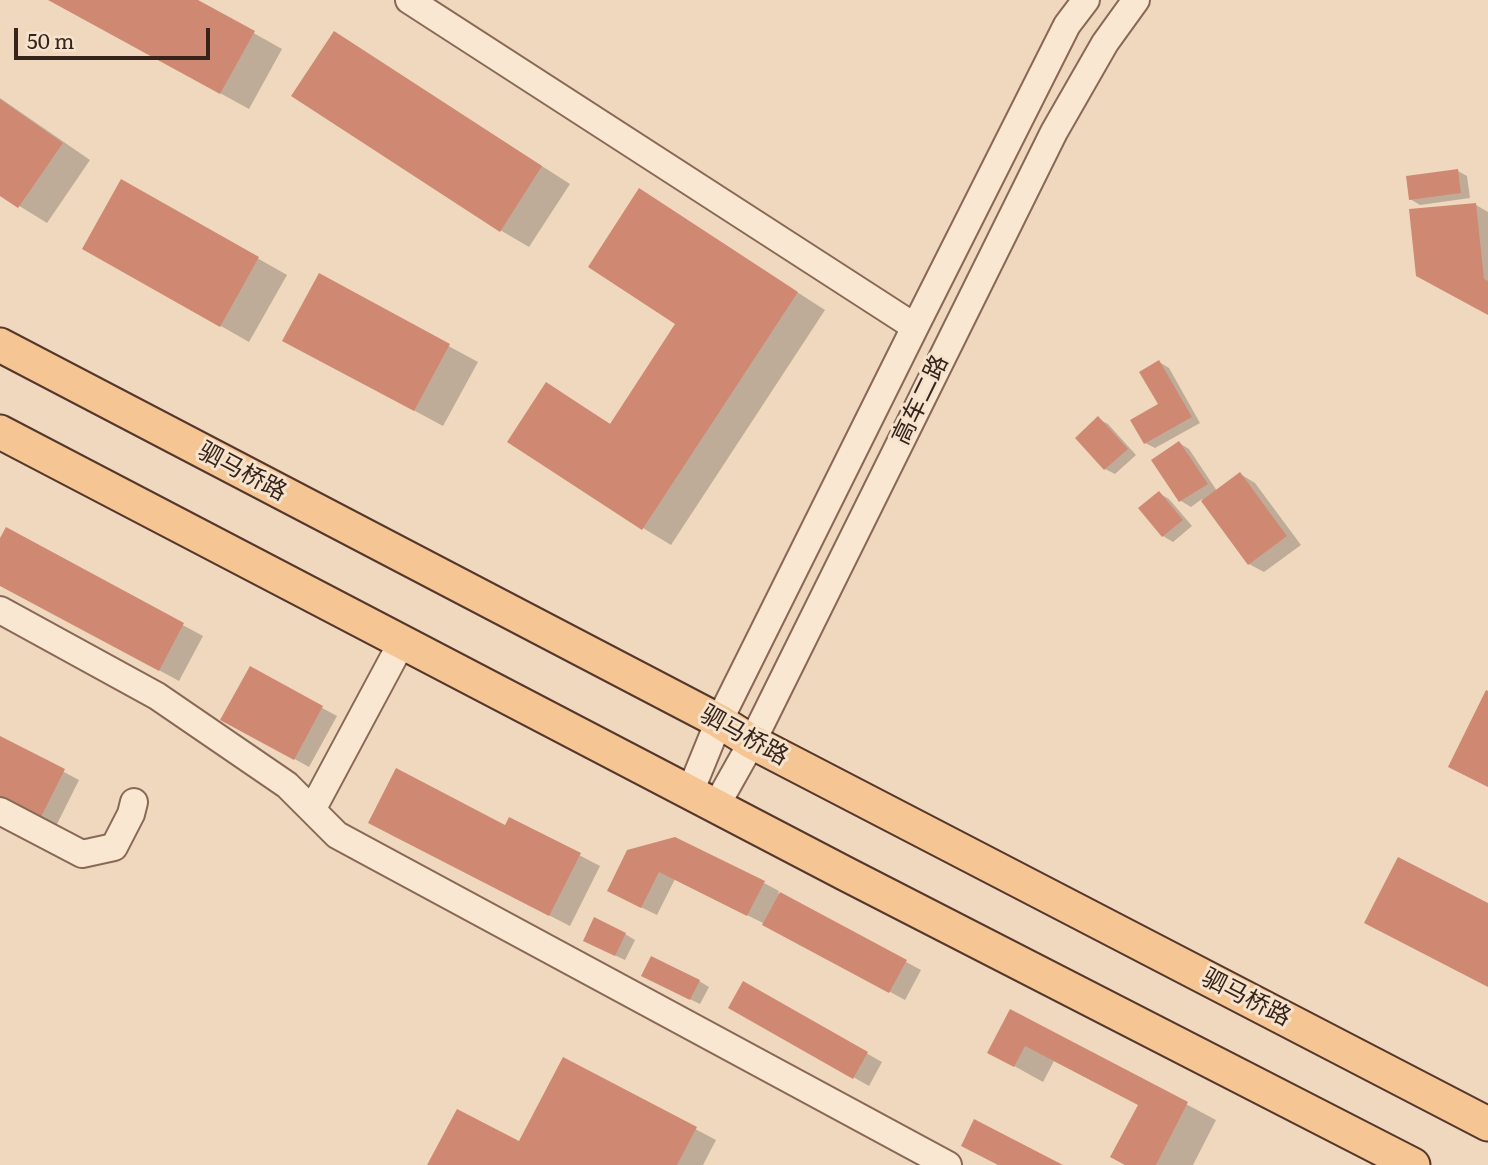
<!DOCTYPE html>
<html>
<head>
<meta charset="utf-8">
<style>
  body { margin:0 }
  #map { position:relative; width:1488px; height:1165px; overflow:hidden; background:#efd8be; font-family:Literata,serif }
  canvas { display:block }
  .scale { position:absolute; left:14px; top:28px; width:196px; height:32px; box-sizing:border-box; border:4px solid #36241b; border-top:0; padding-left:9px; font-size:21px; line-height:24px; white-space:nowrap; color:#36241b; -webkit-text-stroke:5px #f6e3cd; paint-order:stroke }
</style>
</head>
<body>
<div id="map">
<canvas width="1488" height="1165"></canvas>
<div class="scale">50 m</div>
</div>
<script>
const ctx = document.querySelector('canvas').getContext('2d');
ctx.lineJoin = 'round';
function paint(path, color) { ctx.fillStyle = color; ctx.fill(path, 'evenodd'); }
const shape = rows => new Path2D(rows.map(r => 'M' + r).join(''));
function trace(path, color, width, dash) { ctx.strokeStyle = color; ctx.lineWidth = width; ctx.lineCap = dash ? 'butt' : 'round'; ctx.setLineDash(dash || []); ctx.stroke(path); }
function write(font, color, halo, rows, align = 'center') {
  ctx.font = font + ' Literata,"Noto Sans SC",serif'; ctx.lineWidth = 6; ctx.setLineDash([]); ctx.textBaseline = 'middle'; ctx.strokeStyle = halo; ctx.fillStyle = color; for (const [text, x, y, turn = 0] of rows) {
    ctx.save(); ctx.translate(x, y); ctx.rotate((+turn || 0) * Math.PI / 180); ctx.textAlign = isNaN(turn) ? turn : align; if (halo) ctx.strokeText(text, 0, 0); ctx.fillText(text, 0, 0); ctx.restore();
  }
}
paint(shape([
  [50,0,195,0,282,49,249,109],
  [334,33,570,184,529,247,500,230],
  [0,98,90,160,47,223,0,194],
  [1458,171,1467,176,1470,198,1420,205,1410,199],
  [122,181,287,275,249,342,84,248],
  [640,191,825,310,671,545,643,528,546,384,612,425,678,324],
  [1476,205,1488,212,1488,314,1418,275],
  [319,276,478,362,443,426,313,356],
  [1159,362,1169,368,1200,423,1155,448,1145,443,1160,405],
  [1098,419,1108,424,1136,455,1115,474,1105,469],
  [1179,443,1189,449,1217,491,1240,474,1255,483,1301,545,1264,572,1249,564,1202,499,1191,507,1181,501,1153,460],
  [1159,493,1169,499,1192,526,1173,542,1163,536,1141,508],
  [7,530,203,636,179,681,0,584,0,542],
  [250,669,337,716,309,767,223,719],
  [0,738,79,780,56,826,0,797],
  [510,819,600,866,570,926,390,834,506,827],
  [629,852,764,883,779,891,778,893,921,970,905,1000,765,924,675,879,657,915,624,899],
  [625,934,635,940,625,960,595,946],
  [653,981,699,981,709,987,700,1004],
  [744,984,882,1062,869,1086,731,1008],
  [1011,1011,1216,1120,1193,1165,1127,1165,1139,1105,1054,1061,1043,1082,989,1052],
  [563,1059,716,1140,703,1165,429,1165,520,1144]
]), '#0003');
paint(shape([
  [48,0,198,0,255,31,220,94],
  [334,31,542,166,500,232,291,96],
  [0,99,63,143,18,208,0,196],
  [1458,169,1461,193,1409,200,1406,176],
  [121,179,259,257,220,327,82,249],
  [639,188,798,292,642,530,507,442,546,382,610,424,675,324,588,267],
  [1476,203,1484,279,1488,281,1488,315,1416,276,1409,209],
  [319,273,450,344,414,411,282,341],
  [1159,360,1192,417,1144,444,1130,420,1158,404,1139,372],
  [1098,416,1128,449,1104,470,1075,438],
  [1179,441,1208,484,1179,502,1151,460],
  [1240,472,1287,536,1248,565,1201,501],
  [1159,491,1183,520,1162,537,1138,508],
  [6,527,184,623,159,671,0,586,0,538],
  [250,666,323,706,294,760,220,720],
  [1486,690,1488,691,1488,787,1448,767],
  [0,736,65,769,40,819,0,798],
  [396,768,505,825,509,817,581,853,549,916,368,823],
  [675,837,765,881,747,916,659,872,641,908,607,891,627,850],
  [1398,857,1488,903,1488,987,1364,923],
  [780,892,907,960,889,993,762,925],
  [594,917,626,933,615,956,583,941],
  [651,956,700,980,690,1000,641,976],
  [743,981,868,1052,853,1079,728,1008],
  [1010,1009,1188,1102,1156,1165,1125,1165,1110,1157,1138,1105,1025,1046,1014,1067,987,1053],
  [563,1057,697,1127,677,1165,427,1165,457,1109,519,1141],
  [974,1119,1063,1165,998,1165,961,1146]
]), '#cf8972');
const minor = shape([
  [409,0,915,327],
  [0,610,157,696,287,785,337,835,948,1165],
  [690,792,719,721,915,327,1067,25,1086,0],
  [716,806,752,742,1054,132,1105,43,1136,0],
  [312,810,402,642],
  [0,811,82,854,114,847,131,814,134,802]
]);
const major = shape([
  [0,345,719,721,752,742,1488,1124],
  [0,432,846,874,1413,1165]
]);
trace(minor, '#886856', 30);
trace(major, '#55372b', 37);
trace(minor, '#fae7d1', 26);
trace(major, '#f5c593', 33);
write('24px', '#36241b', '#f6e3cd', [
  ["高车二路",921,400,-64],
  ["驷马桥路",242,472,28],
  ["驷马桥路",744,736,29],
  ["驷马桥路",1246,998,27]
]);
</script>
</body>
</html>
